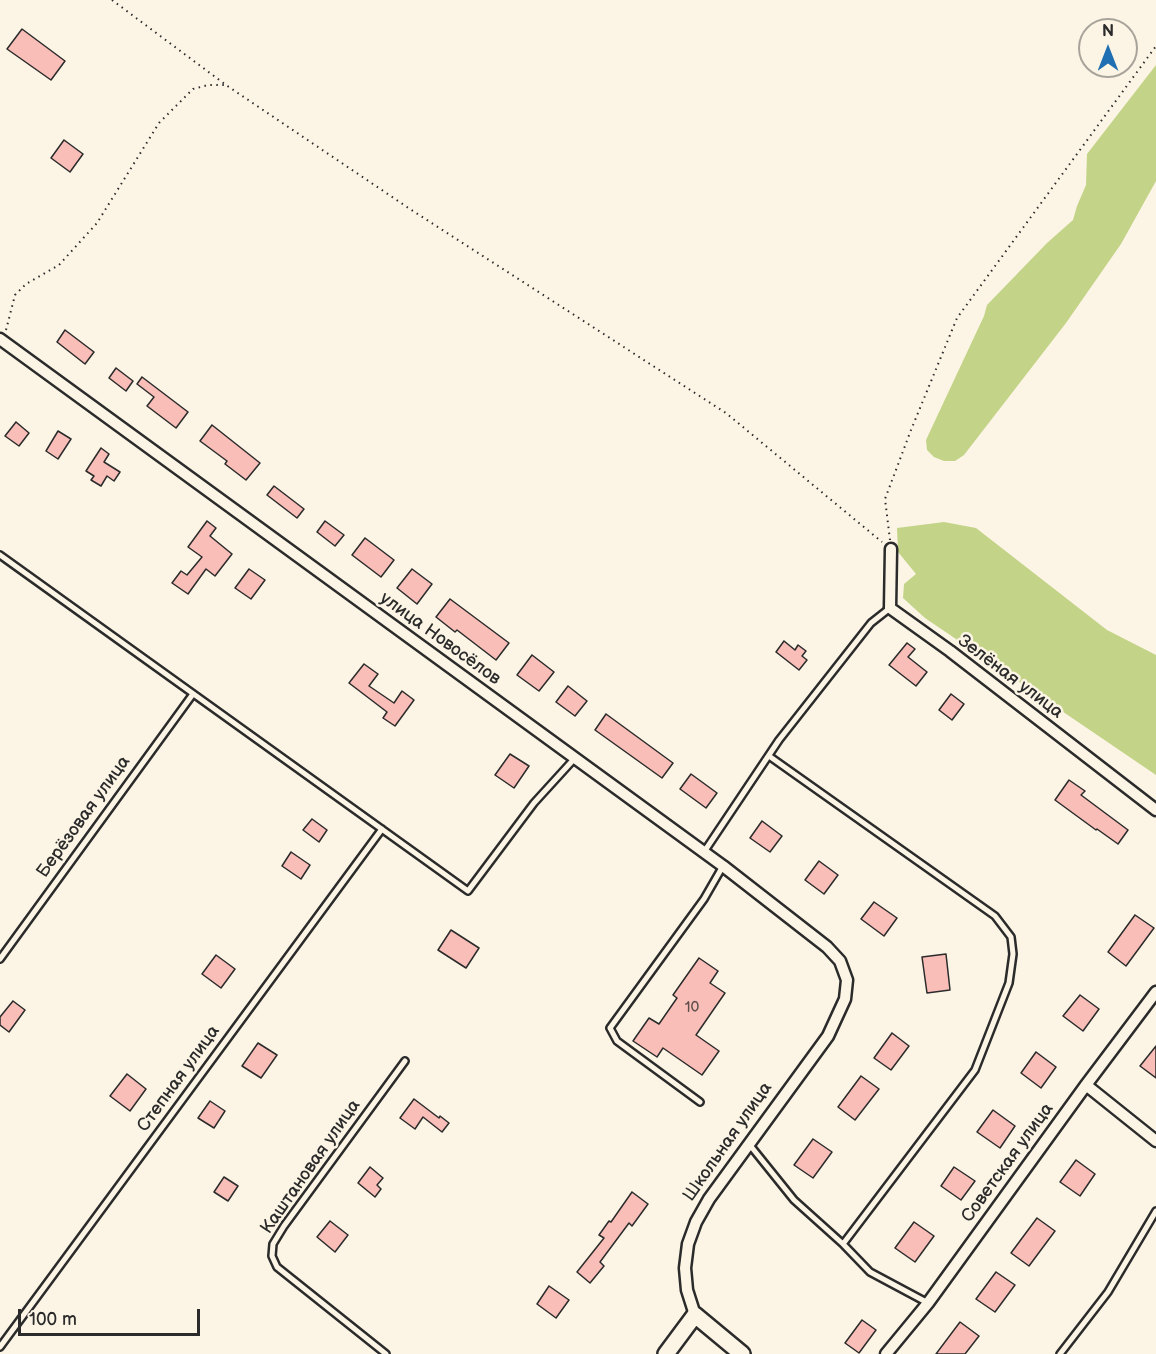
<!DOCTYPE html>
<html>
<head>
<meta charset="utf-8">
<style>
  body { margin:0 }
  #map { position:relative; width:1156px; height:1354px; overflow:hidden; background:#fcf5e5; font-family:"Balsamiq Sans",sans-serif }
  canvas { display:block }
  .north { position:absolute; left:1078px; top:18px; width:60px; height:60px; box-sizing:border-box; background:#fcf5e5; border:2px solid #a8a49b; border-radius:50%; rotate:0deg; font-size:16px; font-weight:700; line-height:24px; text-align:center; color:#2b2b2b }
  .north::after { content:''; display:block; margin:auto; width:21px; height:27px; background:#1f6fb2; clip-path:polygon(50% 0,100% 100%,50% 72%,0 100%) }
  .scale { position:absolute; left:18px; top:1309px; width:182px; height:27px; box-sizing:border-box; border:3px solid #2b2b2b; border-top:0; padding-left:8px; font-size:18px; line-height:21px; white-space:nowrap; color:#2b2b2b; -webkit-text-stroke:4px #fcf5e5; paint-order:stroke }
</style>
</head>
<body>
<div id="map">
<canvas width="1156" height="1354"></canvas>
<div class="north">N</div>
<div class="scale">100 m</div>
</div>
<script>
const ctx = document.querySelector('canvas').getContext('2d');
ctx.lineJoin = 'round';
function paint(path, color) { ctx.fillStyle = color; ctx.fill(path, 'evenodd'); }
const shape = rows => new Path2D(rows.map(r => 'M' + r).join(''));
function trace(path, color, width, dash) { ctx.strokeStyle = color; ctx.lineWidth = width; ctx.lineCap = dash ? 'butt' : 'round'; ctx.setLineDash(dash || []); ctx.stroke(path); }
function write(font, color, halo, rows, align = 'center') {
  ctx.font = font + ' "Balsamiq Sans",sans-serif'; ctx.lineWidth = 5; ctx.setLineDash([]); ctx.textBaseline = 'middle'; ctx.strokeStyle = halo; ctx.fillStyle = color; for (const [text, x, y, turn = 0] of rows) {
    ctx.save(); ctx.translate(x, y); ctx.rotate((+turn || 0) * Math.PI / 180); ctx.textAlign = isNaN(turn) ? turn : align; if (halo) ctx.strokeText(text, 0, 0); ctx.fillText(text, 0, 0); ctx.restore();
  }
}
paint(shape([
  [1156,65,1156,181,1121,244,1066,323,964,455,955,461,944,461,934,457,927,450,926,440,984,316,987,305,1047,243,1073,220,1077,206,1086,185,1087,154],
  [944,522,976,528,1107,630,1156,655,1156,775,925,618,903,598,904,584,916,574,898,552,897,528]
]), '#c3d387');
const building = shape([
  [22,29,65,61,51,80,7,49,22,29],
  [64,140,83,154,70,172,51,158,64,140],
  [65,330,94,352,85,364,57,342,65,330],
  [116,368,133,381,126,391,109,378,116,368],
  [142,377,188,412,176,428,147,406,154,397,137,384,142,377],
  [16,422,29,433,19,446,5,436,16,422],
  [212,425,260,463,246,480,225,464,227,461,200,441,212,425],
  [58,431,71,439,58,459,46,451,58,431],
  [101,448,109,454,104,462,120,472,114,481,107,476,101,486,91,480,94,476,86,471,101,448],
  [274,486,304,509,297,518,267,495,274,486],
  [207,521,216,528,210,536,232,554,215,576,206,569,188,594,172,583,181,571,187,575,202,557,188,547,207,521],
  [325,521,344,535,335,546,317,532,325,521],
  [365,538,394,560,381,577,352,555,365,538],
  [249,569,265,580,251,599,235,588,249,569],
  [412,569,432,584,417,604,397,588,412,569],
  [450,599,509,643,496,660,457,630,455,632,436,617,450,599],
  [784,641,795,650,798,645,806,651,802,656,807,660,799,670,776,652,784,641],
  [907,643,915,649,908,657,927,672,916,686,889,665,907,643],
  [532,655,554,672,539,691,517,675,532,655],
  [364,664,378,674,369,686,394,703,402,691,414,700,395,726,383,718,387,712,349,683,364,664],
  [568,686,587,701,575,716,556,702,568,686],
  [951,694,964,704,952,720,939,710,951,694],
  [606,714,673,763,662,778,595,730,606,714],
  [510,754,529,766,514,788,495,775,510,754],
  [691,774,717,793,706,808,680,789,691,774],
  [1069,780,1085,791,1081,795,1128,830,1118,844,1097,829,1096,830,1055,800,1069,780],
  [312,819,327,830,319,842,303,830,312,819],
  [762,821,782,836,770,852,750,838,762,821],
  [291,852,310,865,301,879,282,866,291,852],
  [819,861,838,875,824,894,805,880,819,861],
  [874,902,897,918,884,936,861,919,874,902],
  [1135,915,1154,928,1126,966,1108,952,1135,915],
  [451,930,479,948,466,968,438,950,451,930],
  [946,954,950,990,927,993,922,957,946,954],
  [216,955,235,969,221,988,202,974,216,955],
  [699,958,718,971,710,983,725,993,696,1035,719,1051,702,1075,663,1048,657,1057,633,1041,649,1018,659,1024,677,998,673,995,699,958],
  [1080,995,1099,1009,1083,1031,1063,1016,1080,995],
  [13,1001,25,1010,9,1032,0,1025,0,1017,13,1001],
  [892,1033,909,1046,891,1070,874,1058,892,1033],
  [258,1043,277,1055,261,1078,242,1066,258,1043],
  [1156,1046,1156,1078,1140,1066,1156,1046],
  [1036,1052,1056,1067,1041,1088,1021,1073,1036,1052],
  [127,1074,146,1089,130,1111,110,1096,127,1074],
  [861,1076,879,1089,855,1120,838,1107,861,1076],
  [414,1099,439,1118,440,1116,449,1123,442,1132,423,1117,415,1129,400,1118,414,1099],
  [210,1101,225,1111,214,1128,198,1118,210,1101],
  [993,1110,1015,1126,1000,1148,977,1132,993,1110],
  [813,1139,832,1152,813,1178,794,1165,813,1139],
  [1076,1160,1095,1174,1080,1196,1060,1182,1076,1160],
  [370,1167,383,1178,377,1185,381,1189,375,1197,358,1183,370,1167],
  [954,1167,975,1181,961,1200,941,1186,954,1167],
  [224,1177,238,1186,228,1201,214,1192,224,1177],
  [632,1192,648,1204,632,1226,629,1223,600,1262,604,1266,590,1283,577,1272,604,1238,599,1235,609,1221,611,1222,632,1192],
  [1037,1218,1055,1231,1029,1266,1011,1253,1037,1218],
  [330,1221,348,1235,335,1252,317,1237,330,1221],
  [914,1222,934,1236,915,1262,895,1248,914,1222],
  [996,1272,1015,1285,995,1312,976,1299,996,1272],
  [549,1286,569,1300,556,1318,537,1304,549,1286],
  [862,1320,876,1330,859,1353,845,1343,862,1320],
  [960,1322,979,1336,965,1354,936,1354,960,1322]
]);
paint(building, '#fabeb8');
trace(building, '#2b2b2b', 1.5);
const lane = shape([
  [0,555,468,891,534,803,575,758],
  [769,756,995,916,1011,937,1013,954,1009,983,975,1070,843,1244],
  [704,852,779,740,871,623,890,608],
  [0,959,193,694],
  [700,1102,617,1041,610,1028,704,899,723,866],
  [749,1144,794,1200,843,1244,870,1272,928,1303],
  [0,1347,382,829],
  [386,1354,277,1267,272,1256,273,1244,284,1226,405,1061],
  [1060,1354,1108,1292,1156,1211]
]);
const street = shape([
  [0,339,723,866,827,947,840,961,847,980,845,999,828,1036,709,1199,696,1222,688,1244,685,1268,687,1290,695,1315],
  [891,549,890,608,950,651,1156,810],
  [1086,1085,1156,1141],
  [886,1354,928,1303,1086,1085,1156,992]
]);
const secondary = shape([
  [666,1354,695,1315,742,1354]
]);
trace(lane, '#2b2b2b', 10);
trace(street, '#2b2b2b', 15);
trace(secondary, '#2b2b2b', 20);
trace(shape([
  [112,0,226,85,410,209,726,413,882,542],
  [6,330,15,295,26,284,59,265,97,223,159,123,193,89,208,85,226,85],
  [890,540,885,499,911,430,957,318,1156,46]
]), '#2b2b2b', 2, [1.5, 4.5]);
trace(lane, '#fcf5e5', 5);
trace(street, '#fcf5e5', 10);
trace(secondary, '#fcf5e5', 15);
write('15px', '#5f504e', null, [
  ["10",692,1008]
]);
write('18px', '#2b2b2b', '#fcf5e5', [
  ["улица Новосёлов",440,639,36],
  ["Зелёная улица",1010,677,37],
  ["Берёзовая улица",84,817,-54],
  ["Степная улица",179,1079,-54],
  ["Школьная улица",728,1142,-55],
  ["Советская улица",1008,1163,-54],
  ["Каштановая улица",311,1167,-55]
]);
</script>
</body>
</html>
